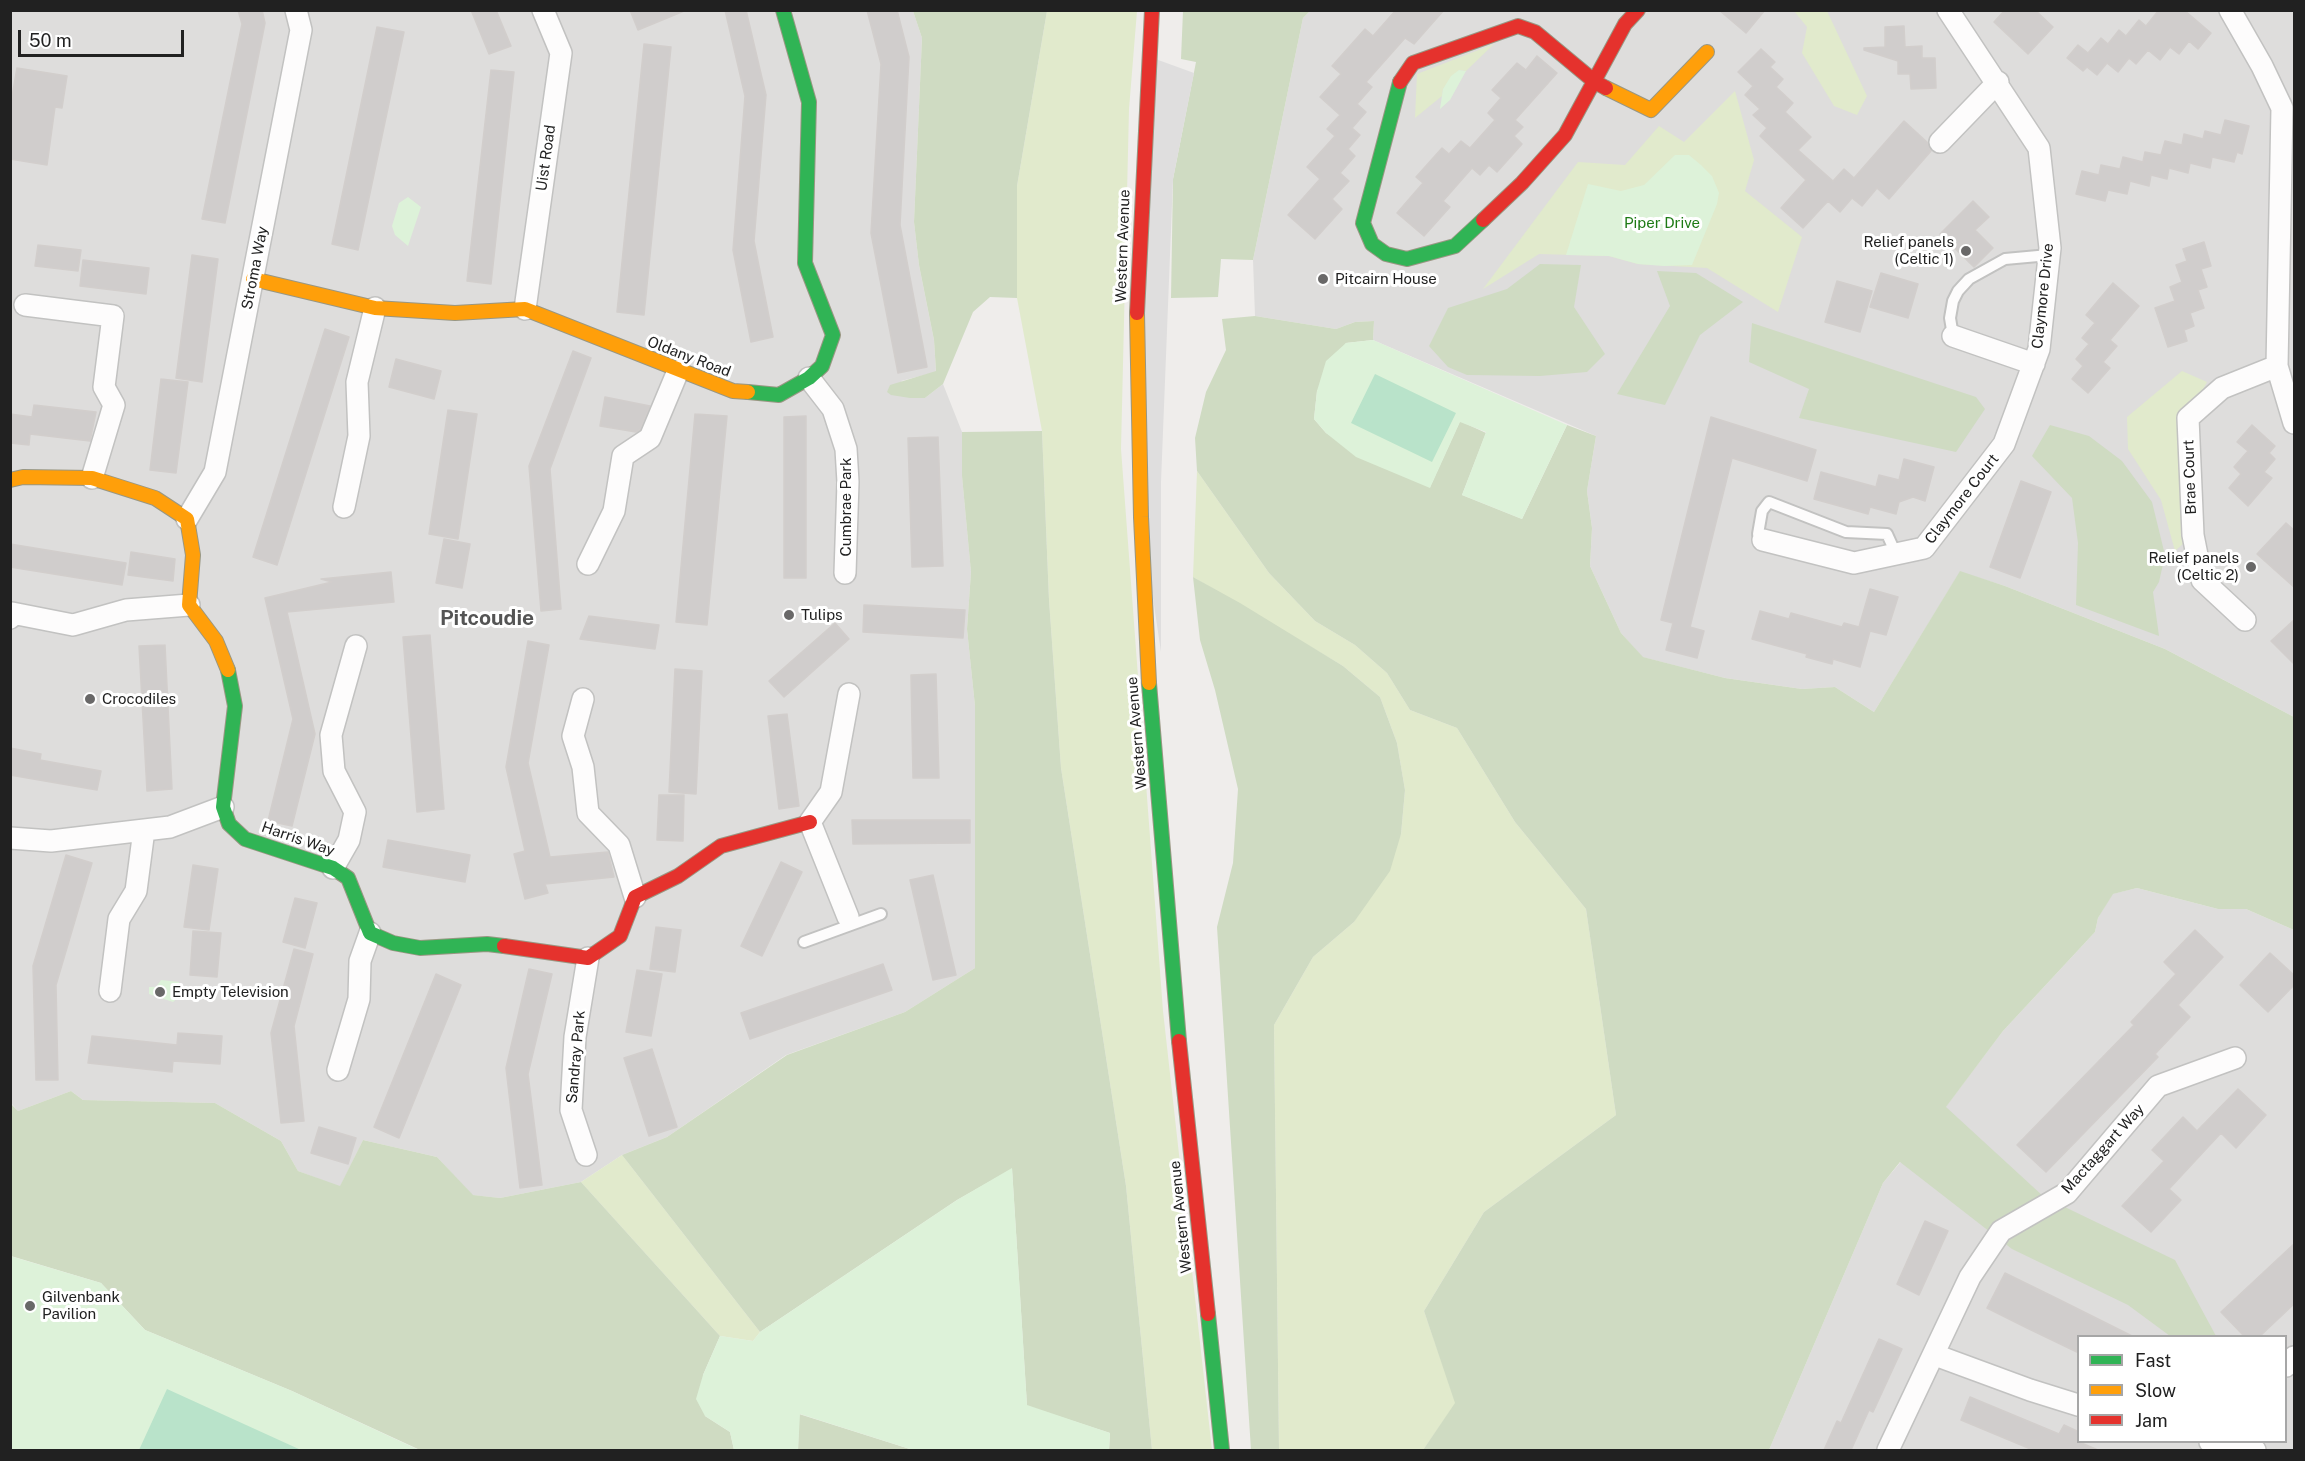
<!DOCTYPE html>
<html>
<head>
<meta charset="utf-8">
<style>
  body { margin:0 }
  #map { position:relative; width:2305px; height:1461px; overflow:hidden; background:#efedeb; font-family:"Public Sans",sans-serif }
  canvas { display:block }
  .frame { position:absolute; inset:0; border:12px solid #212121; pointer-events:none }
  .legend { position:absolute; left:2077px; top:1335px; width:210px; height:108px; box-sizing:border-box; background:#fff; border:2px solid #a6a6a6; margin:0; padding:8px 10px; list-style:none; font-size:18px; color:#212121 }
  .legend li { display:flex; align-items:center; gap:12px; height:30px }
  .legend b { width:30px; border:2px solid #a6a6a6 }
  .scale { position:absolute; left:18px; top:30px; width:166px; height:27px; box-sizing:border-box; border:3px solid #212121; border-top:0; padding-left:8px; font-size:18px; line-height:21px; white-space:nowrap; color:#212121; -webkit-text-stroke:4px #fff; paint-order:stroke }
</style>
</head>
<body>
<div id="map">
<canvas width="2305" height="1461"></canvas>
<div class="frame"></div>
<ul class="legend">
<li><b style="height:8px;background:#30b455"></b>Fast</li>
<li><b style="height:8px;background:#ff9f0a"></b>Slow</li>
<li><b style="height:8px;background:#e5322d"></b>Jam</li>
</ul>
<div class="scale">50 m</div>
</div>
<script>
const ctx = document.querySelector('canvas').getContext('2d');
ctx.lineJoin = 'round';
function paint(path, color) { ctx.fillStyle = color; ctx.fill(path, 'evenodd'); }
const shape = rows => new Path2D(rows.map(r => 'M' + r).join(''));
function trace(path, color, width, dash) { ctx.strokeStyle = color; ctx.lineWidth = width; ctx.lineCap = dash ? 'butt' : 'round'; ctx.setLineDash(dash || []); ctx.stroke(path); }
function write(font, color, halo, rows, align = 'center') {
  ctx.font = font + ' "Public Sans",sans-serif'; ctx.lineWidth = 6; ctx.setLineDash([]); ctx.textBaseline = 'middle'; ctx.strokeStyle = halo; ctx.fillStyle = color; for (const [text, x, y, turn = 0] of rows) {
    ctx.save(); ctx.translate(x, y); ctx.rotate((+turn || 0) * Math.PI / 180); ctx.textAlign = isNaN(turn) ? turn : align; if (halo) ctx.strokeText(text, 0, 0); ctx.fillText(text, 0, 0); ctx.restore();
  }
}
paint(shape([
  [11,11,913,11,922,38,914,222,919,265,934,340,936,372,901,381,925,398,943,384,962,432,962,476,971,572,967,629,975,706,975,968,905,1012,786,1055,667,1137,622,1155,581,1182,500,1198,472,1195,437,1157,363,1140,340,1187,298,1171,281,1141,215,1103,83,1100,71,1091,18,1111,11,1103],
  [1310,11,2294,11,2294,717,2165,649,2005,586,1960,572,1874,712,1835,687,1802,689,1725,678,1642,657,1621,633,1590,566,1592,528,1587,491,1596,436,1373,340,1374,321,1355,322,1336,329,1255,316,1253,260,1303,18],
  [2137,888,2218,909,2246,909,2294,930,2294,1450,1769,1450,1883,1183,1935,1121,2003,1031,2095,932,2098,918,2112,894],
  [2078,1336,2286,1336,2286,1442,2078,1442]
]), '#dedddc');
paint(shape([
  [1047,11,1137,11,1129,109,1121,449,1163,1011,1212,1450,1152,1450,1126,1186,1061,768,1049,600,1042,431,1017,298,1017,186],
  [1794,11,1827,11,1867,96,1857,115,1834,106,1802,53,1807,27],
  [1494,44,1466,71,1459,70,1443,89,1442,96,1415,118,1417,74],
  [1735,91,1754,160,1745,191,1802,237,1778,312,1707,268,1638,264,1609,256,1539,254,1483,289,1578,162,1625,165,1659,126,1684,142],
  [2182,371,2207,382,2188,418,2193,535,2175,551,2161,500,2128,449,2127,417],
  [1197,471,1269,573,1315,621,1355,645,1387,673,1410,710,1457,728,1515,822,1586,909,1616,1115,1484,1212,1424,1311,1456,1403,1423,1450,1279,1450,1274,1025,1313,957,1354,922,1401,834,1405,790,1397,743,1380,697,1343,666,1193,577],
  [622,1155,760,1332,753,1341,720,1336,581,1182]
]), '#e1eacc');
paint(shape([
  [913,11,1047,11,1017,186,1017,298,990,297,973,312,943,384,925,398,910,398,891,395,887,392,890,385,936,371,934,340,919,265,914,222,922,38],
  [1183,11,1310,11,1303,18,1253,260,1221,259,1218,297,1171,298,1173,179,1196,62,1181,59],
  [1540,264,1581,265,1574,307,1605,354,1587,372,1540,376,1467,375,1448,367,1429,346,1448,308,1507,289],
  [1657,271,1696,273,1743,302,1700,335,1665,405,1617,394,1670,306],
  [1255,316,1336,329,1355,322,1374,321,1373,340,1346,343,1317,391,1314,419,1326,433,1430,487,1460,421,1486,433,1462,495,1522,519,1567,425,1596,436,1587,491,1592,528,1590,566,1621,633,1643,657,1725,678,1802,689,1835,687,1874,712,1960,571,2005,586,2165,649,2294,717,2294,930,2246,909,2218,909,2137,888,2113,894,2098,918,2095,932,2003,1031,1946,1107,2044,1197,2175,1260,2216,1336,2170,1336,2128,1305,2012,1249,1900,1162,1883,1183,1769,1450,1423,1450,1455,1403,1424,1311,1484,1212,1616,1115,1586,909,1515,822,1457,728,1410,710,1387,673,1355,645,1315,621,1269,573,1197,471,1195,438,1206,392,1226,350,1222,319],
  [1752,323,1976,397,1985,409,1956,452,1799,418,1809,389,1749,362],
  [2050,425,2089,436,2122,461,2152,502,2165,555,2159,582,2153,592,2159,636,2076,605,2078,543,2072,498,2032,456],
  [1042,431,1049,600,1061,768,1126,1186,1152,1450,1109,1450,1110,1433,1027,1406,1012,1169,957,1200,760,1332,622,1155,667,1137,787,1055,905,1012,975,968,975,706,967,629,971,572,962,476,962,432],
  [1193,577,1240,603,1343,666,1380,697,1397,743,1405,790,1401,834,1390,871,1354,922,1313,957,1274,1025,1279,1450,1251,1450,1217,927,1233,863,1238,789,1215,690,1200,640],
  [71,1091,83,1100,215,1103,281,1141,298,1171,340,1186,363,1140,437,1157,473,1195,500,1198,581,1182,720,1336,703,1375,705,1416,730,1432,734,1450,420,1450,292,1391,145,1330,101,1283,11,1256,10,1103,18,1111],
  [799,1414,913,1450,798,1450]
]), '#cfdbc2');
paint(shape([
  [1459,70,1466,71,1450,100,1440,109,1443,89,1451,76],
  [1675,155,1689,155,1701,165,1712,176,1719,193,1717,204,1692,265,1664,266,1638,264,1609,256,1566,255,1588,184,1621,191,1644,185],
  [408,197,421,207,408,246,395,235,392,226,399,203],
  [1373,340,1567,425,1522,519,1462,495,1486,432,1460,422,1430,488,1356,457,1326,433,1314,419,1317,391,1326,361,1346,343],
  [161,980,179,982,180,996,173,1002,149,994,149,987,156,987],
  [1012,1168,1027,1405,1110,1433,1109,1450,913,1450,800,1414,798,1450,734,1450,730,1432,705,1416,696,1399,703,1375,720,1336,753,1341,760,1332,957,1200],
  [10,1256,101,1283,145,1330,292,1391,419,1450,11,1450]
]), '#ddf2d9');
paint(shape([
  [1375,374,1456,413,1432,462,1351,423],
  [167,1389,301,1450,139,1450]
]), '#b9e3ca');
paint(shape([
  [1150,57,1194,73,1173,179,1161,482,1161,652,1141,517]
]), '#dfdede');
const building = shape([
  [238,10,262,10,265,23,225,223,202,219,242,24,238,10],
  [471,10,496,10,511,46,489,54,471,10],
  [630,10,684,10,684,11,638,30,630,10],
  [725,10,746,10,766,95,754,241,773,337,751,342,733,250,745,96,725,10],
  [867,10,897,10,909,57,900,225,927,367,898,373,871,233,881,64,867,10],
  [1396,10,1444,10,1414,44,1405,38,1366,82,1372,87,1357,104,1366,112,1352,128,1360,135,1348,149,1355,156,1340,173,1349,181,1332,199,1342,209,1315,239,1288,215,1320,179,1307,167,1335,136,1327,129,1340,115,1320,97,1341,74,1332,66,1365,29,1373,36,1396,10],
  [1719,10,1765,10,1746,33,1719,10],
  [2005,10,2035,10,2053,27,2028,54,1994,22,2005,10],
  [2159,10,2184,10,2211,33,2198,49,2189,41,2179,54,2170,47,2160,60,2148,50,2136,64,2129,58,2118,72,2107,63,2097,75,2087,67,2083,71,2067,58,2078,45,2088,53,2101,38,2108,44,2119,30,2126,36,2139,20,2146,26,2159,10],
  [1904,26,1905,47,1922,46,1922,58,1935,58,1936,88,1911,89,1910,74,1898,74,1898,61,1864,50,1864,48,1885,47,1885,27,1904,26],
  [377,27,404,32,358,250,332,244,377,27],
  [644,44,671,47,644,315,617,312,644,44],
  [1761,49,1775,62,1770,67,1783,79,1776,87,1793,103,1785,112,1811,137,1798,150,1833,181,1844,169,1854,178,1904,121,1928,143,1931,151,1889,199,1877,188,1862,206,1852,198,1840,212,1828,201,1803,228,1781,208,1806,180,1760,136,1767,128,1753,115,1760,109,1745,95,1753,86,1738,72,1761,49],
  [1537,56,1557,73,1515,120,1523,127,1514,136,1522,144,1497,172,1489,165,1480,175,1472,168,1443,201,1450,207,1424,236,1397,213,1423,183,1416,177,1442,148,1449,154,1461,141,1470,148,1495,120,1488,113,1501,98,1492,90,1517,63,1526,70,1537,56],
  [17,68,67,76,62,108,55,107,47,165,10,159,10,108,17,68],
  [491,70,514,72,491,284,467,281,491,70],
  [2225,120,2249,126,2242,154,2237,152,2234,162,2212,157,2210,168,2190,163,2188,173,2169,168,2167,179,2151,175,2149,186,2130,181,2127,194,2108,190,2105,201,2076,194,2082,171,2099,175,2101,165,2120,169,2123,157,2143,162,2145,152,2161,155,2165,141,2182,145,2184,134,2203,139,2205,131,2221,135,2225,120],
  [1973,201,1989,217,1975,230,1993,248,1974,267,1940,234,1973,201],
  [2204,242,2211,266,2201,269,2207,287,2198,290,2204,308,2190,313,2194,326,2184,330,2187,341,2168,347,2155,308,2175,301,2170,287,2182,282,2176,265,2187,261,2183,249,2204,242],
  [38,245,81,250,78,271,35,266,38,245],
  [192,255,218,259,202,382,176,378,192,255],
  [83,260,149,268,146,294,80,286,83,260],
  [1881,273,1918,284,1908,318,1870,307,1881,273],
  [1837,281,1872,291,1860,332,1825,322,1837,281],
  [2113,283,2139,306,2110,340,2117,346,2103,362,2110,368,2088,393,2072,379,2083,366,2076,359,2089,344,2082,338,2095,323,2086,315,2113,283],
  [325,329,349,337,277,565,253,557,325,329],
  [573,351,591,358,550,469,561,609,541,611,529,466,573,351],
  [396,359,441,371,434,399,389,387,396,359],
  [161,379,188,382,176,473,150,470,161,379],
  [605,397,650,406,640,430,636,432,600,426,605,397],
  [34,405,96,412,90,441,30,434,29,445,10,443,10,414,32,417,34,405],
  [448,410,477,414,458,539,429,534,448,410],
  [695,414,727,416,707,625,676,622,695,414],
  [806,416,806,578,784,578,784,417,806,416],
  [1711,417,1816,450,1807,481,1732,458,1690,627,1704,631,1697,658,1666,650,1673,623,1661,620,1711,417],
  [2252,425,2275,446,2269,453,2275,459,2264,472,2272,478,2248,506,2229,488,2241,474,2234,467,2248,451,2237,442,2252,425],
  [938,437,943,566,912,567,908,438,938,437],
  [1904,459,1934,467,1925,501,1913,497,1899,502,1896,514,1870,507,1868,514,1814,499,1821,472,1876,487,1879,475,1899,480,1904,459],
  [2021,481,2051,492,2020,578,1990,567,2021,481],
  [2286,523,2295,531,2295,588,2257,554,2286,523],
  [444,539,470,544,462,588,436,583,444,539],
  [10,544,126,563,122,585,10,567,10,544],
  [131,552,175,559,173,581,128,575,131,552],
  [391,572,394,602,287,612,315,734,292,826,268,821,293,719,265,598,332,582,321,579,391,572],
  [1870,589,1898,597,1886,635,1870,631,1860,667,1833,659,1832,664,1806,657,1807,654,1752,639,1760,611,1789,619,1791,613,1842,627,1844,623,1859,627,1870,589],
  [864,605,965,610,963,638,863,632,864,605],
  [589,616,659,625,655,649,580,639,589,616],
  [2295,619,2295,665,2271,641,2295,619],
  [835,623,849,639,784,697,769,681,835,623],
  [430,635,444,809,417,812,403,637,430,635],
  [528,641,549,645,528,763,550,857,608,852,614,877,545,884,548,893,525,899,514,854,525,851,506,767,528,641],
  [165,645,172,789,147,791,139,646,165,645],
  [675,669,702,671,696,794,669,792,675,669],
  [936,674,939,778,913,778,911,675,936,674],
  [787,714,799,806,779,809,768,716,787,714],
  [10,748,41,754,40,760,101,771,97,790,10,775,10,748],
  [659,795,684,795,683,841,657,840,659,795],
  [852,820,970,820,970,843,853,844,852,820],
  [388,840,470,855,465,882,383,867,388,840],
  [66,855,92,863,56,985,58,1080,36,1080,33,966,66,855],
  [781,862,802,872,762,956,741,946,781,862],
  [193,865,218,869,209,930,184,927,193,865],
  [933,875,956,975,933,980,910,880,933,875],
  [295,898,317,903,305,948,283,942,295,898],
  [656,927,681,930,675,972,650,969,656,927],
  [2195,930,2223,957,2178,1005,2190,1017,2155,1054,2158,1057,2046,1172,2017,1145,2134,1025,2131,1022,2176,974,2164,962,2195,930],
  [193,931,221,933,217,977,190,975,193,931],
  [294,949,313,954,294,1026,304,1121,281,1123,271,1033,294,949],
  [2270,953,2295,976,2295,984,2268,1012,2240,985,2270,953],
  [883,964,892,990,750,1039,741,1013,883,964],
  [529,969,552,974,528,1074,542,1185,520,1188,506,1068,529,969],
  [637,970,662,974,651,1036,626,1032,637,970],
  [436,974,461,985,399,1138,374,1127,436,974],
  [178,1033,222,1036,220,1064,173,1061,172,1072,88,1063,92,1036,177,1045,178,1033],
  [652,1049,677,1127,649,1136,624,1058,652,1049],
  [2238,1089,2266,1115,2236,1148,2221,1133,2169,1189,2181,1200,2151,1232,2122,1206,2164,1161,2152,1150,2183,1117,2197,1131,2238,1089],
  [319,1127,356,1138,348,1164,311,1153,319,1127],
  [1925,1221,1948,1231,1919,1295,1897,1284,1925,1221],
  [2295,1243,2295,1303,2260,1336,2244,1336,2221,1312,2295,1243],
  [2005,1273,2060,1300,2132,1336,2079,1336,2079,1353,2027,1328,1987,1308,2005,1273],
  [1879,1339,1902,1349,1873,1412,1869,1410,1851,1450,1824,1450,1837,1421,1841,1423,1879,1339],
  [1970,1397,2059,1434,2064,1425,2079,1432,2079,1442,2098,1450,2033,1450,1961,1420,1970,1397]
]);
paint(building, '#d0cdcc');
trace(building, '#d2cecc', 1.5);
const lane = shape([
  [1953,336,1950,318,1953,301,1958,291,1969,279,2005,259,2049,255],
  [1763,540,1758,534,1762,511,1769,502,1846,532,1887,534,1896,554],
  [804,942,881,914]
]);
const street = shape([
  [2230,10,2262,66,2282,108,2277,366,2294,423],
  [1940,142,1998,82],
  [25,305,113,316,104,387,114,405,92,478],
  [525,309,561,53,543,10],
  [1953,336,2034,364],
  [809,378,833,409,846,449,848,482,845,573],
  [344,507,359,436,357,382,375,308],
  [187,519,215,472,301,30,296,10],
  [1763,540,1854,563,1924,548,2004,444,2039,349,2050,248,2039,148,1948,10],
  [588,564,614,511,623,456,650,438,678,371],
  [10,618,12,613,73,625,126,610,189,605],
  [2245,620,2202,580,2193,535,2188,418,2222,388,2277,366],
  [583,699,573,736,583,767,588,813,619,845,635,897],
  [10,838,51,841,170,827,223,807],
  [333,868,349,840,355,812,334,771,331,735,356,646],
  [848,917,810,822,831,792,849,694],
  [110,991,119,919,136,891,144,830],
  [338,1070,359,999,360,961,370,933],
  [586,1155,571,1110,575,1037,588,958],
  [1935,1355,2030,1390,2078,1405],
  [2286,1366,2294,1357],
  [2210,1442,2255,1450],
  [1888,1450,1970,1277,2001,1231,2067,1193,2158,1086,2235,1058]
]);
const fast = shape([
  [1400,82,1363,223,1372,244,1386,254,1407,259,1455,246,1483,220],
  [748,392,779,395,809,378,822,366,833,335,805,263,809,102,783,10],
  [228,670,235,706,223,807,229,824,245,839,333,868,348,878,370,933,393,943,420,948,487,944,504,946],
  [1149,683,1179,1041],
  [1208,1314,1222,1450]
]);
const slow = shape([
  [1606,88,1651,110,1707,52],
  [253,279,375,308,455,313,525,309,733,391,748,392],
  [1137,313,1141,517,1149,683],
  [10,480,23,477,92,478,155,498,187,519,193,555,189,605,216,641,228,670]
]);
const jam = shape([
  [1400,82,1413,63,1518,26,1535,32,1595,82,1606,88],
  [1483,220,1522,183,1565,135,1625,24,1638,10],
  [1137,313,1152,10],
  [504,946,588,958,620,936,635,897,678,876,721,846,810,822],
  [1179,1041,1208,1314]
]);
trace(lane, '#c2c2c1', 14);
trace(street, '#c2c2c1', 24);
trace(fast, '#999783', 16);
trace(slow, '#999783', 16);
trace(jam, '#999783', 16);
trace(lane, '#fdfcfc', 10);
trace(street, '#fdfcfc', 21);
trace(fast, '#30b455', 14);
trace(slow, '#ff9f0a', 14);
trace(jam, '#e5322d', 14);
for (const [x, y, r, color] of [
  [1966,251,6,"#696868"],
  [1323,279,6,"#696868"],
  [2251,567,6,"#696868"],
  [789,615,6,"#696868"],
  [90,699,6,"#696868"],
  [160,992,6,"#696868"],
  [30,1306,6,"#696868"]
]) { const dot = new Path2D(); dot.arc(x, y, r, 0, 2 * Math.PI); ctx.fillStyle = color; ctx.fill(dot); trace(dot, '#fff', 2); }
write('15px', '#212121', '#fff', [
  ["Uist Road",546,158,-82],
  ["Western Avenue",1123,246,-88],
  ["Stroma Way",255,268,-79],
  ["Claymore Drive",2043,296,-84],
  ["Oldany Road",689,357,21],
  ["Brae Court",2190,477,-92],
  ["Claymore Court",1962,499,-52],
  ["Cumbrae Park",846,507,-90],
  ["Western Avenue",1137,733,-95],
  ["Harris Way",298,839,19],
  ["Sandray Park",576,1057,-85],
  ["Mactaggart Way",2103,1149,-48],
  ["Western Avenue",1181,1217,-96]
]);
write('15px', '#1d7a14', '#fff', [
  ["Piper Drive",1662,223]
]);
write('15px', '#212121', '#fff', [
  ["Relief panels",1954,242,"right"],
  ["(Celtic 1)",1954,259,"right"],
  ["Pitcairn House",1335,279],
  ["Relief panels",2239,558,"right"],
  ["(Celtic 2)",2239,575,"right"],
  ["Tulips",801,615],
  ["Crocodiles",102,699],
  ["Empty Television",172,992],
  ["Gilvenbank",42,1297],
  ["Pavilion",42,1314]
], 'left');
write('bold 21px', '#545454', '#fff', [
  ["Pitcoudie",487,619]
]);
</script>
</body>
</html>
